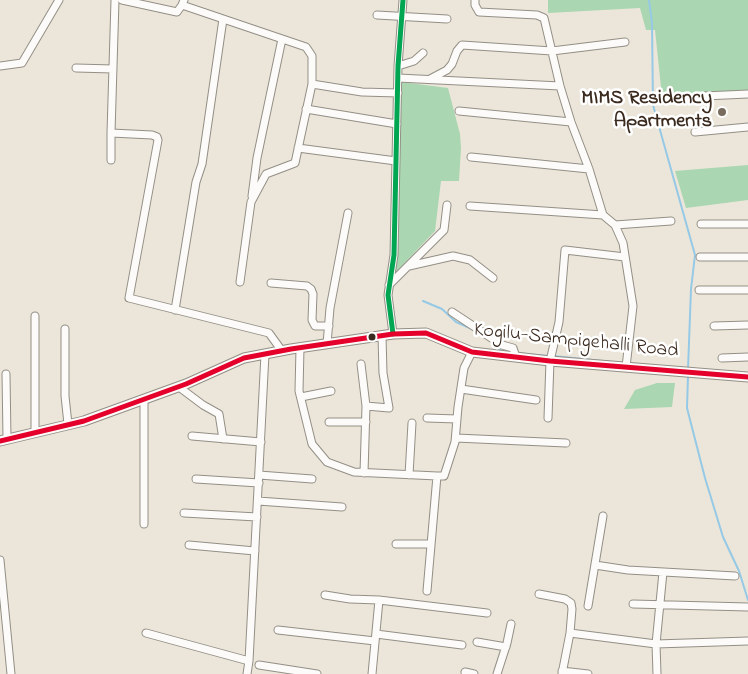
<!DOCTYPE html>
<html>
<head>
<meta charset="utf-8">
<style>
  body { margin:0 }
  canvas { display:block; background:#ebe6d9 }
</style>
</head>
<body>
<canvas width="748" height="674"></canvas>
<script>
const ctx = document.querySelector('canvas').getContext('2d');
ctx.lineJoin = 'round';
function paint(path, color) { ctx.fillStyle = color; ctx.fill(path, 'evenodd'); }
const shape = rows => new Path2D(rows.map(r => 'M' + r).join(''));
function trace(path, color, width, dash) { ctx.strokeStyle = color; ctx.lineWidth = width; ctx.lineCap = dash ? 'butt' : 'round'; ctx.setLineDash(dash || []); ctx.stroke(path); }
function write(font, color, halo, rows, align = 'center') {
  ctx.font = font + ' "Indie Flower",sans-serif'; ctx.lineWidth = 5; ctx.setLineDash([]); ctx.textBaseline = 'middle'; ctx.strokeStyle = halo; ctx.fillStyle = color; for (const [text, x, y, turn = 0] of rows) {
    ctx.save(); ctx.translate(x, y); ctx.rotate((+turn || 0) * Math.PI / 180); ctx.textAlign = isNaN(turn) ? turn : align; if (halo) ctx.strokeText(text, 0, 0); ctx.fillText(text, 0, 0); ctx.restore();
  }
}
paint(shape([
  [548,0,748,0,748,93,662,97,655,30,646,30,640,8,548,13],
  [401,82,448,88,460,134,461,148,459,181,441,181,435,231,394,274,397,242],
  [748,165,748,200,686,208,675,171],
  [657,383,675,383,672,407,624,409,635,390]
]), '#aad7b1');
trace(shape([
  [649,0,652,23,653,105,695,255,691,289,688,369],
  [423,301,442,309,456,322,472,329],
  [492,343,501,351],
  [516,353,548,356],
  [553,356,623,363],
  [688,376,687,408,705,478,723,537,739,571,748,600]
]), '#96c9e6', 2);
const minor = shape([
  [115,0,111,133,152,135,157,137,158,140,129,298,269,333,282,351],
  [122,0,177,12,182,5,184,0],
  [475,0,475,5,479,12,537,15,544,18,560,86,571,122,589,169,603,215,615,225,623,243,633,306,626,367],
  [182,5,306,47,312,56,312,84,295,163,266,174,251,202,240,282],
  [377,15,447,19],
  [0,66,22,63,59,0],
  [398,66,414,61,423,53],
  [76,68,113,69],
  [398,78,560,86],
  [430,79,447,70,452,64,457,51,462,45,552,51,625,42],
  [312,84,362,92,398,93],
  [704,96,748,94],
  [306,109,397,124],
  [459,111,571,122],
  [695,132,748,127],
  [111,133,111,160],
  [298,148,396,161],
  [471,157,589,169],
  [252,196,257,158,282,39],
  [470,206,603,215],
  [701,224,748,224],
  [615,225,671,221],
  [700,257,748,257],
  [409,266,453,256,470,260,493,278],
  [271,283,307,286,311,289,313,294,312,320,315,326,329,326],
  [389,285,444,230,447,205],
  [699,290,748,290],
  [175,310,196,182,202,164,223,19],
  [452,312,502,345,513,348,516,357],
  [35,316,35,432],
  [714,326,748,325],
  [65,329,65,396,68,424],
  [393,334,388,295,394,255,398,66,403,0],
  [327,344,330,308,348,213],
  [300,348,299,391,312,444,327,462,354,472,437,476,444,476,455,442,458,407,464,368,472,352],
  [722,358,748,357],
  [361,364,366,406],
  [6,374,7,439],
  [179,387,203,405,219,414,223,439],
  [461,389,536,400],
  [301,397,331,391],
  [427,418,457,419],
  [548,418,550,361,559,322,565,250,625,257],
  [329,422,366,422],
  [192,436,261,442],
  [456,438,566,443],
  [364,473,366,406,389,408,383,373,382,336],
  [259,475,312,479],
  [409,475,412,423],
  [196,479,259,483],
  [258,501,342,507],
  [184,513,257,517],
  [144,524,144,399],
  [396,544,430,544],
  [189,545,255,551],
  [0,560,11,674],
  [595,565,628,570,735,576],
  [427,591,437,476],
  [539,594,565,599,571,603,572,609,570,633,562,674],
  [325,595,350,599,379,600,487,613],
  [633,604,748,607],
  [588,606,603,516],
  [278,630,375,641],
  [146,633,249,661],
  [570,633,656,644,748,641],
  [376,634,462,645],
  [477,642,506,647],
  [259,665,317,674],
  [562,671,588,674],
  [465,672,474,674],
  [247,674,249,661,265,354],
  [372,674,379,600],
  [497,674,507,643,511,624],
  [657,674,656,644,663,572]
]);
const tertiary = shape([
  [0,441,84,421,186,384,244,358,291,349,393,334,426,333,472,352,550,361,748,377]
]);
trace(minor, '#948f86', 9);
trace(tertiary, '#948f86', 11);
trace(minor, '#fcfbf9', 7);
trace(tertiary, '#fcfbf9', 9);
trace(shape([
  [393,334,388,295,394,255,398,66,403,0]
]), '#00a651', 5);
trace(shape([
  [0,441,84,421,186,384,244,358,291,349,393,334,426,333,472,352,550,361,748,377]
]), '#e4002b', 5);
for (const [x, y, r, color] of [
  [722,112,5,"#796c5f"],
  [372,337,4.5,"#3b2a1e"]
]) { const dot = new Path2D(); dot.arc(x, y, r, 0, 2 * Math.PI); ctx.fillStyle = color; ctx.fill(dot); trace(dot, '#fff', 2); }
write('bold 20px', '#3b2a1e', '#fff', [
  ["MIMS Residency",712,100],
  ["Apartments",712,123]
], 'right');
write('20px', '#3b2a1e', '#fff', [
  ["Kogilu-Sampigehalli Road",576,342,6]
]);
</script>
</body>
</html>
